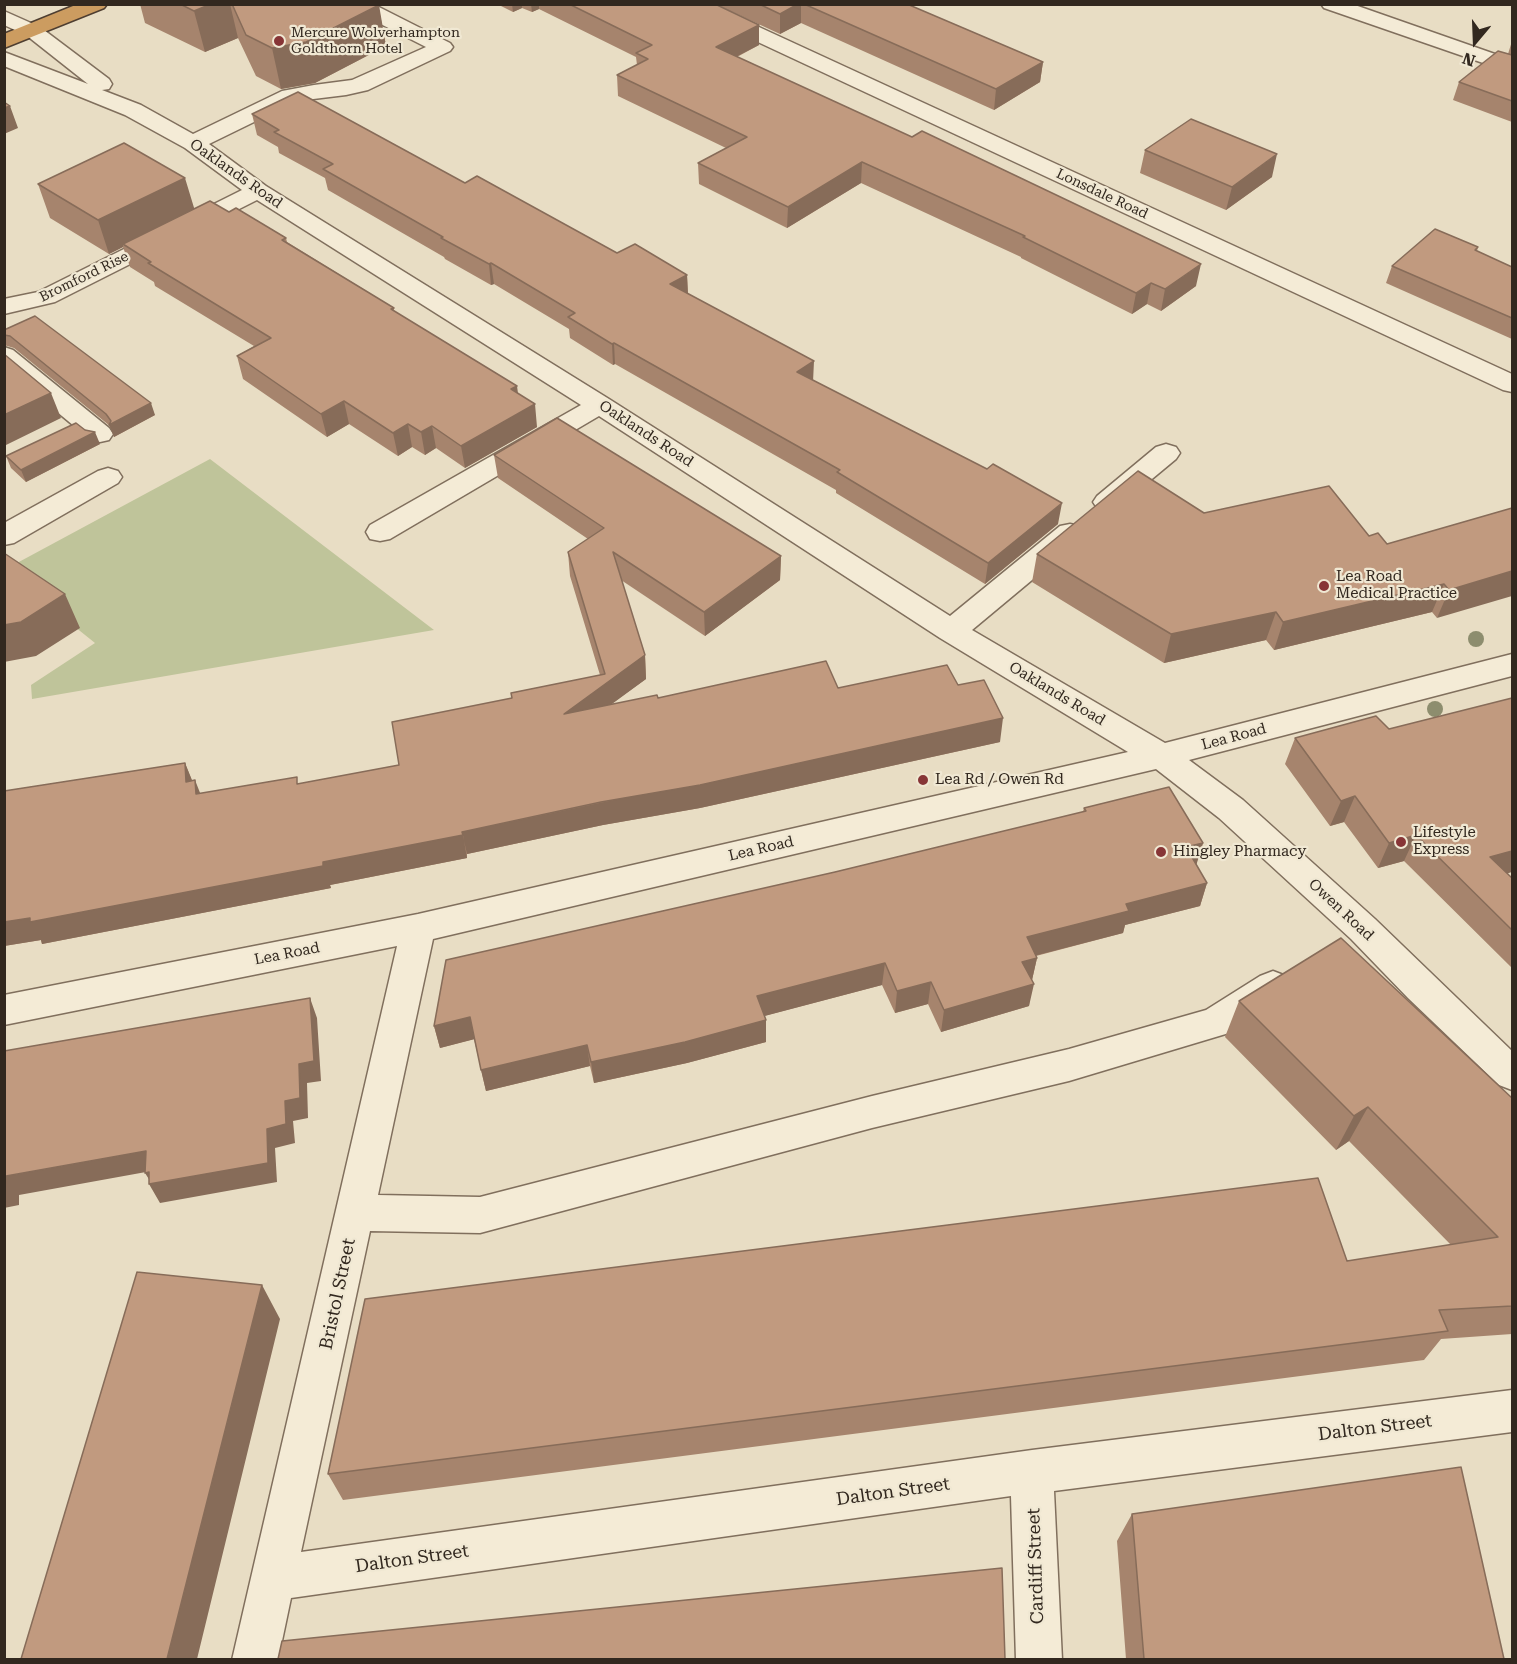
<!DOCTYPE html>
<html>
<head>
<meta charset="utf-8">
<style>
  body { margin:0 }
  #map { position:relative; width:1517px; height:1664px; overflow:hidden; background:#e8ddc4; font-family:"Roboto Serif",serif }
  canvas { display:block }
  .frame { position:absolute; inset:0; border:6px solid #32281f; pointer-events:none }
  .north { position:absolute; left:1445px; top:12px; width:60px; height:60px; -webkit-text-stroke:4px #f0e8d3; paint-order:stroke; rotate:199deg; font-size:16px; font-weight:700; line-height:24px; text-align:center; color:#32281f }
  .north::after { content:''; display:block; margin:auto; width:21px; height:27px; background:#32281f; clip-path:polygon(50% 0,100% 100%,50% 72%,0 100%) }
</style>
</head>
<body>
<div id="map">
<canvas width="1517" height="1664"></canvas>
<div class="frame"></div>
<div class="north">N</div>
</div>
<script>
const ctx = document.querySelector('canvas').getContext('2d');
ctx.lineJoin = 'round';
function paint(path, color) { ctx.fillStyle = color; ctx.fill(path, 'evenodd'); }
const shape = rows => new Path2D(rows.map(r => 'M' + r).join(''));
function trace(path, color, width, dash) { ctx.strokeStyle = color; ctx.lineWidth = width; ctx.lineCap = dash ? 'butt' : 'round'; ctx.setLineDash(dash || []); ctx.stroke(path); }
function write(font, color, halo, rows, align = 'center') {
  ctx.font = font + ' "Roboto Serif",serif'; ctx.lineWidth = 4.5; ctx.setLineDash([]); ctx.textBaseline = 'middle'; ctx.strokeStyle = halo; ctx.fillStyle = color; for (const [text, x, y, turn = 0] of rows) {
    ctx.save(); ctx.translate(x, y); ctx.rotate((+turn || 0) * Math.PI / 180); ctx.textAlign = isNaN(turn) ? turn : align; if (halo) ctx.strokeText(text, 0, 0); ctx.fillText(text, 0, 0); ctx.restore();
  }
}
paint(shape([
  [210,459,434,630,32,699,31,685,95,643,4,570]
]), '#bfc49a');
const minor = shape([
  [346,4,373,4,450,43,453,47,450,51,368,90,346,95,297,101,209,144,266,186,609,399,950,616,1060,526,1070,524,1080,526,1084,533,1080,540,972,630,1165,743,1512,654,1512,676,1189,760,1243,800,1375,919,1512,1051,1512,1090,1499,1085,1408,998,1351,939,1219,818,1156,769,433,939,378,1195,480,1197,872,1096,1069,1049,1206,1010,1260,976,1273,971,1286,976,1291,986,1286,996,1229,1033,1069,1081,872,1128,480,1233,370,1231,301,1552,1032,1450,1512,1390,1512,1432,1054,1491,1062,1660,1016,1660,1011,1496,291,1598,278,1660,232,1660,397,946,4,1025,4,995,418,914,1128,752,940,638,599,416,390,539,380,541,370,539,366,532,370,525,581,405,257,200,55,302,4,314,4,299,38,292,242,190,185,148,125,115,4,66,4,52,88,84,26,35,4,25,4,11,40,27,109,79,112,84,109,89,102,90,141,105,193,134,282,91,314,85,352,80,426,47,349,8,346,4],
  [682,4,709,4,1512,374,1512,392,1503,390,685,8,682,4],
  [1321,4,1352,4,1512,60,1512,73,1324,8,1321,4],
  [4,347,13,350,109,428,113,434,109,440,100,442,91,440,4,368,4,347],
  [1166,444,1176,447,1180,453,1176,459,1117,508,1107,511,1097,508,1093,502,1097,496,1156,447,1166,444],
  [108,468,118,471,122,477,118,483,14,543,4,545,4,523,98,471,108,468]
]);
const highway = shape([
  [78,4,107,4,104,8,4,48,4,34,78,4]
]);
trace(minor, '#806f5d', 3);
trace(highway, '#4e3e31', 3);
paint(minor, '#f4ebd6');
paint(highway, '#cc9c60');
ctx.fillStyle = '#8d8d6e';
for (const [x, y] of [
  [1476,639],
  [1435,709]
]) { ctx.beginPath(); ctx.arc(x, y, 8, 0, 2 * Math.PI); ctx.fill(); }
paint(shape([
  [140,4,378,4,386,46,315,83,281,89,256,76,238,38,205,52,145,23],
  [497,4,715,4,759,45,737,57,1196,286,1161,311,1147,304,1132,314,1021,258,1021,257,861,183,787,228,699,184,698,163,726,148,618,96,617,75,637,65,636,57,539,9,532,12,522,8,513,12],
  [715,4,907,4,1043,62,1040,82,994,110,801,23,780,34],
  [1512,41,1512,122,1453,100,1459,82,1508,54],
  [252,114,465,183,617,253,687,275,688,294,813,380,1058,524,985,584,836,493,836,490,615,364,613,365,570,338,569,329,494,284,491,285,445,259,444,257,328,190,325,178,279,153,278,147,257,135],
  [1145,150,1272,177,1226,210,1140,173],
  [38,184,194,209,229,212,286,238,287,242,394,308,394,311,518,394,537,427,465,468,436,448,425,455,412,447,398,456,349,424,327,437,243,379,237,356,254,346,155,286,154,282,130,267,123,247,109,254,50,218],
  [1478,247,1477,251,1512,267,1512,339,1386,283,1392,266],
  [4,330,155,415,114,437,110,426,14,348,4,345],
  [85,430,100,444,26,482,11,468,6,456],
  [494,455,781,556,780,580,705,636,621,580,645,655,646,679,611,704,658,698,838,688,958,685,1000,742,700,808,603,825,467,854,467,858,330,885,331,888,42,944,41,940,4,946,4,791,185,763,192,781,200,794,299,784,399,765,512,698,600,675,570,576,568,552,588,539,498,478],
  [1512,508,1437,618,1432,612,1274,650,1266,640,1164,663,1032,582,1037,554,1204,513,1369,536,1387,544],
  [1295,738,1508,874,1512,878,1512,968,1404,861,1378,868,1344,822,1330,826,1285,764],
  [1084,808,1203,843,1196,864,1207,883,1200,906,1125,925,1123,933,1036,956,1037,958,1032,980,1031,980,1029,1006,941,1032,928,1004,895,1013,882,985,764,1016,766,1020,766,1042,687,1063,594,1083,590,1066,486,1091,474,1039,440,1048,434,1026,835,872,1083,812],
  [1239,1001,1512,1098,1512,1334,1441,1339,1424,1360,343,1500,328,1474,1347,1261,1451,1245,1349,1141,1336,1150,1225,1037],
  [1132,1514,1504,1659,1126,1659,1117,1541]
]), '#a6846d');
paint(shape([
  [211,4,230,4,238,38,205,52,194,11],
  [512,4,522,4,522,8,513,12],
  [531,4,539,4,539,9,532,12],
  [798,4,801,4,801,23,780,34,780,14],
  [379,5,386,46,315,83,281,89,272,48],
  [759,25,759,45,716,67,716,47],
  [1043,62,1040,82,994,110,996,89],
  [10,106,18,128,4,134,4,108],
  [1277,154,1272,177,1226,210,1232,187],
  [862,162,861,183,787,228,788,207],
  [185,178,195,211,123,244,123,247,109,254,98,220],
  [491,263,494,284,491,285,489,264],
  [1201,264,1196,286,1161,311,1165,289],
  [687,275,688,296,670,284],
  [1151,283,1147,304,1132,314,1136,293],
  [614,343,615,364,613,365,612,344],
  [814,361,813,382,797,372],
  [517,386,520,408,511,389],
  [51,393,61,418,4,446,4,415],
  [344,401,349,424,327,437,321,414],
  [151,403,155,415,114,437,109,425],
  [535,404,537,427,465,468,461,446],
  [408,424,412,447,398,456,393,433],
  [432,426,436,448,425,455,421,432],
  [95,432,100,444,26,482,21,470],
  [1062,503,1058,524,985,584,988,563],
  [781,556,780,580,705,636,704,612],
  [1512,571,1512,596,1437,618,1449,590],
  [1444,584,1432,612,1274,650,1283,622],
  [65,594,80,628,36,656,4,662,4,625],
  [1276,612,1266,640,1164,663,1171,634],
  [645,655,646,679,567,737,564,714],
  [1003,718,1000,742,700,808,603,825,467,854,462,832],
  [185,763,194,785,186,782],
  [195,780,204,803,196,794],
  [1355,796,1344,822,1330,826,1341,801],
  [463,835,467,858,330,885,331,888,42,944,41,940,4,946,4,922],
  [1416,835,1404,861,1378,868,1389,843],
  [1203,843,1196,866,1186,847],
  [1512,851,1512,872,1477,883,1490,857],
  [1207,883,1200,906,1125,925,1123,933,1022,959,1027,937,1126,904],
  [1037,958,1032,980,1017,984,1022,962],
  [885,963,882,985,757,1018,757,996],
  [931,982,928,1004,895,1013,897,991],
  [1034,984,1029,1006,941,1032,944,1010],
  [310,998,317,1018,321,1081,307,1083,308,1118,293,1121,295,1143,275,1148,277,1182,160,1203,149,1184,152,1184,145,1173,267,1129,285,1101,299,1064],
  [470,1017,475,1039,440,1048,434,1026],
  [766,1020,766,1042,687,1063,594,1083,591,1062],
  [587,1045,590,1066,486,1091,481,1070],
  [1368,1107,1349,1141,1336,1150,1354,1116],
  [146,1151,157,1170,19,1195,19,1205,4,1208,4,1187,6,1176],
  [262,1285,280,1319,197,1659,167,1659]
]), '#876c59');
const building = shape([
  [180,4,211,4,194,11,180,4],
  [232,4,378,4,379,5,306,42,272,48,246,35,232,4],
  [569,4,715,4,759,25,716,47,912,137,922,131,1201,264,1165,289,1151,283,1136,293,1023,237,1025,236,862,162,788,207,698,163,747,137,617,75,648,59,636,53,652,45,569,4],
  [759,4,798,4,780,14,759,4],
  [804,4,907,4,1043,62,996,89,804,4],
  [1498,51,1512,55,1512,101,1459,82,1498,51],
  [298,92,465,183,477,176,617,253,635,244,687,275,670,284,814,361,797,372,987,469,993,464,1062,503,988,563,837,472,840,470,614,343,612,344,568,317,575,313,491,263,489,264,441,238,443,237,323,169,333,164,274,132,279,130,252,114,298,92],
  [4,102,10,106,4,108,4,102],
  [1191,119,1277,154,1232,187,1145,150,1191,119],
  [124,143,185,178,98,220,38,184,124,143],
  [210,201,229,212,236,208,286,238,282,240,394,308,391,309,517,386,511,389,535,404,461,446,432,426,421,432,408,424,393,433,344,401,321,414,237,356,271,338,148,263,151,262,123,244,210,201],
  [1435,229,1478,247,1475,250,1512,267,1512,318,1392,266,1435,229],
  [35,316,151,403,109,425,111,421,106,414,10,336,4,335,4,330,35,316],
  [4,354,51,393,4,415,4,354],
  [557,418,781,556,704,612,613,552,645,655,564,714,657,695,658,698,826,661,838,688,947,665,958,685,984,680,1003,718,700,785,601,802,462,832,463,835,323,862,323,866,30,922,30,918,4,922,4,791,185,763,186,782,195,780,196,794,297,777,297,784,399,765,392,722,512,698,511,693,605,674,568,552,604,528,494,455,557,418],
  [76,423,85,430,95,432,21,470,6,456,76,423],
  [1138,471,1204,513,1329,486,1369,536,1378,533,1387,544,1512,508,1512,571,1449,590,1444,584,1283,622,1276,612,1171,634,1037,554,1138,471],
  [4,553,65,594,21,622,4,625,4,553],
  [1512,698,1512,851,1490,857,1512,878,1512,930,1416,835,1389,843,1355,796,1341,801,1295,738,1376,716,1389,729,1512,698],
  [1169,787,1203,843,1186,847,1207,883,1126,904,1129,911,1027,937,1037,958,1022,962,1034,984,944,1010,931,982,897,991,885,963,757,996,766,1020,685,1042,591,1062,587,1045,481,1070,470,1017,434,1026,446,960,835,872,1086,811,1084,808,1169,787],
  [1341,938,1512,1098,1512,1306,1439,1310,1448,1331,328,1474,365,1299,1318,1178,1347,1261,1498,1237,1368,1107,1354,1116,1239,1001,1341,938],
  [310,998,314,1061,299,1064,300,1098,285,1101,286,1124,267,1129,268,1163,149,1184,149,1172,145,1173,146,1151,6,1176,5,1187,4,1187,4,1051,310,998],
  [137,1272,262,1285,167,1659,21,1659,137,1272],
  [1461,1467,1504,1659,1144,1659,1132,1514,1461,1467],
  [1002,1568,1005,1659,278,1659,282,1641,1002,1568]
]);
paint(building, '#c19a7f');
trace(building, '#876c59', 1.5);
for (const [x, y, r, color] of [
  [279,41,6,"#873536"],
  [1324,586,6,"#873536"],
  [923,780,6,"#873536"],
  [1401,842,6,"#873536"],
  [1161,852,6,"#873536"]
]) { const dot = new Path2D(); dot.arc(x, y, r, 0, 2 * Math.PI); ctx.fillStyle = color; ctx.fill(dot); trace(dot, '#f0e8d3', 2); }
write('14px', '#32281f', '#f0e8d3', [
  ["Mercure Wolverhampton",291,33],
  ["Goldthorn Hotel",291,49]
], 'left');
write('14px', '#32281f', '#f0e8d3', [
  ["Lonsdale Road",1102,194,25],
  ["Bromford Rise",84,277,-26]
]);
write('15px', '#32281f', '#f0e8d3', [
  ["Oaklands Road",236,174,35],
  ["Oaklands Road",646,434,33],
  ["Oaklands Road",1057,694,31],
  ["Lea Road",1234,737,-15],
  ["Lea Road",761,849,-13],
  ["Owen Road",1341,910,43],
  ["Lea Road",287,954,-11]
]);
write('15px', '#32281f', '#f0e8d3', [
  ["Lea Road",1336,577],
  ["Medical Practice",1336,594],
  ["Lea Rd / Owen Rd",935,780],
  ["Lifestyle",1413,833],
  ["Express",1413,850],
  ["Hingley Pharmacy",1173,852]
], 'left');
write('18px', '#32281f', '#f0e8d3', [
  ["Bristol Street",338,1294,-78],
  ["Dalton Street",1375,1428,-7],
  ["Dalton Street",893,1492,-8],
  ["Dalton Street",412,1559,-8],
  ["Cardiff Street",1036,1566,-92]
]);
</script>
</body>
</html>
